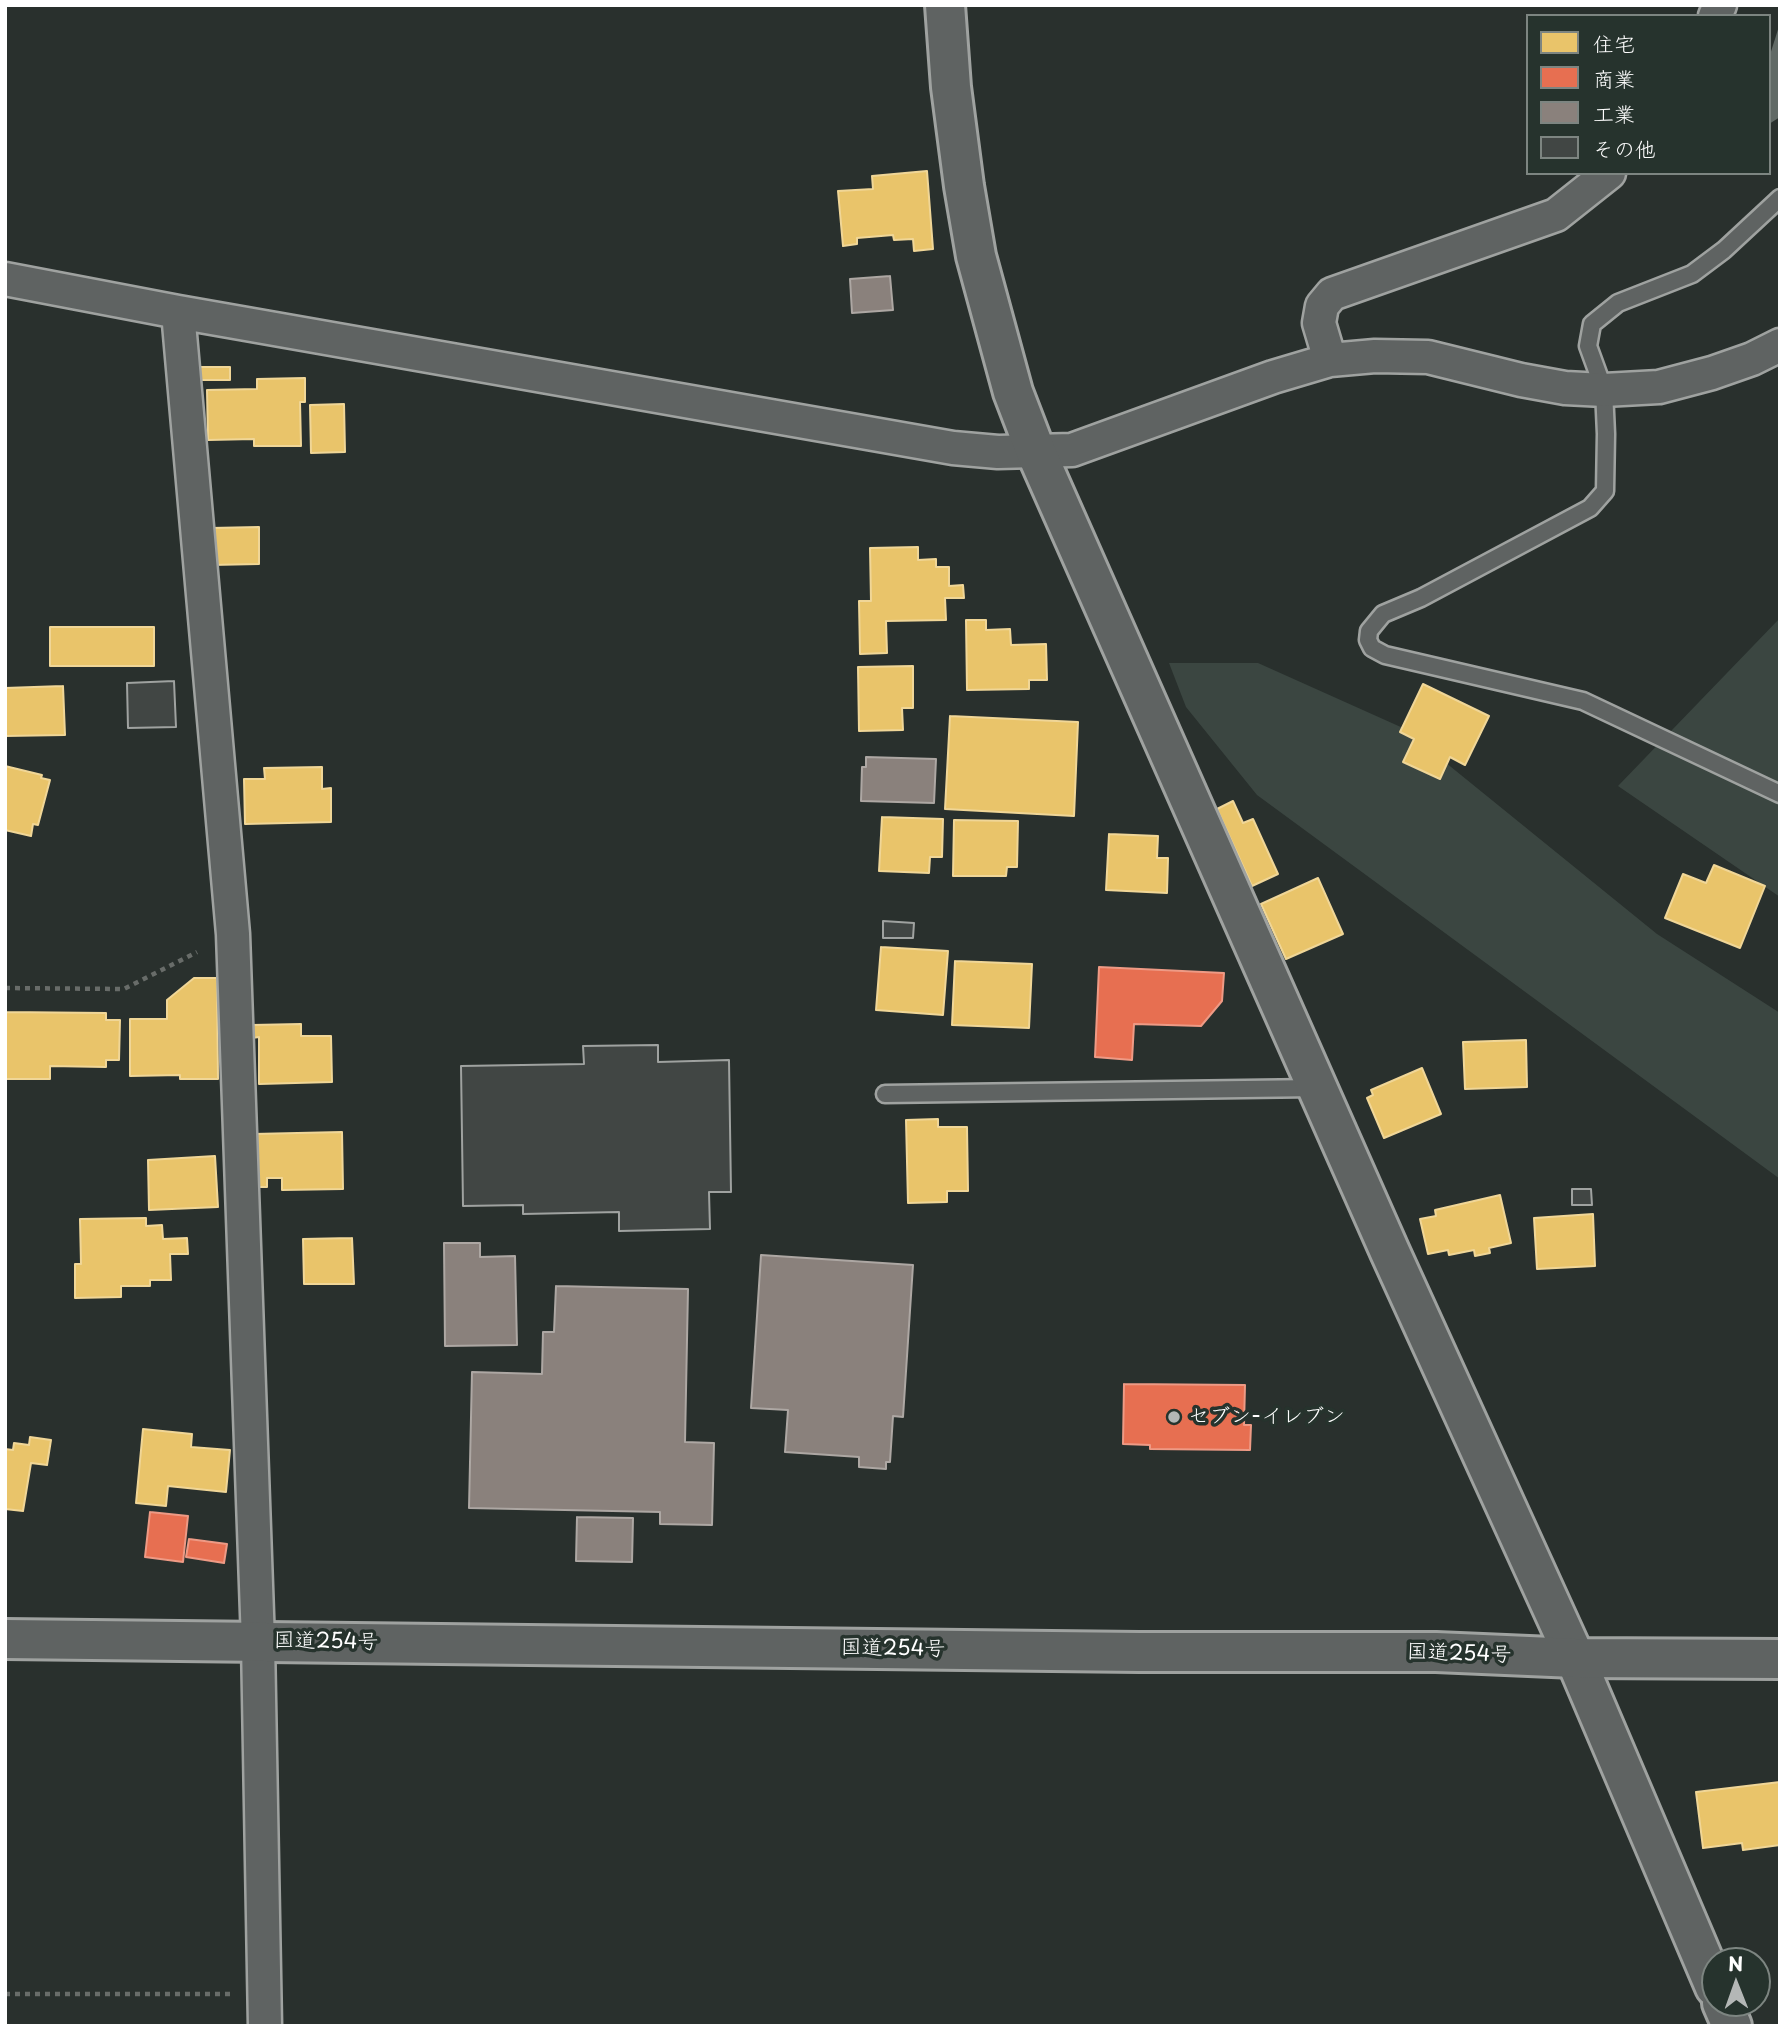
<!DOCTYPE html>
<html>
<head>
<meta charset="utf-8">
<style>
  body { margin:0 }
  #map { position:relative; width:1785px; height:2031px; overflow:hidden; background:#29302d; font-family:"Playpen Sans","Klee One",sans-serif }
  canvas { display:block }
  .frame { position:absolute; inset:0; border:7px solid #fff; pointer-events:none }
  .legend { position:absolute; left:1526px; top:14px; width:245px; height:161px; box-sizing:border-box; background:#26332d; border:2px solid #7d8581; margin:0; padding:9px 12px; list-style:none; font-size:21px; color:#fff }
  .legend li { display:flex; align-items:center; gap:14px; height:35px }
  .legend b { width:35px; border:2px solid #7d8581 }
  .north { position:absolute; left:1701px; top:1947px; width:70px; height:70px; box-sizing:border-box; background:#26332d; border:2px solid #7d8581; border-radius:50%; rotate:359deg; font-size:19px; font-weight:700; line-height:28px; text-align:center; color:#fff }
  .north::after { content:''; display:block; margin:auto; width:24px; height:32px; background:#b4b7b6; clip-path:polygon(50% 0,100% 100%,50% 72%,0 100%) }
</style>
</head>
<body>
<div id="map">
<canvas width="1785" height="2031"></canvas>
<div class="frame"></div>
<ul class="legend">
<li><b style="height:19px;background:#e9c46a"></b>住宅</li>
<li><b style="height:19px;background:#e76f51"></b>商業</li>
<li><b style="height:19px;background:#8a817c"></b>工業</li>
<li><b style="height:19px;background:#414644"></b>その他</li>
</ul>
<div class="north">N</div>
</div>
<script>
const ctx = document.querySelector('canvas').getContext('2d');
ctx.lineJoin = 'round';
function paint(path, color) { ctx.fillStyle = color; ctx.fill(path, 'evenodd'); }
const shape = rows => new Path2D(rows.map(r => 'M' + r).join(''));
function trace(path, color, width, dash) { ctx.strokeStyle = color; ctx.lineWidth = width; ctx.lineCap = dash ? 'butt' : 'round'; ctx.setLineDash(dash || []); ctx.stroke(path); }
function write(font, color, halo, rows, align = 'center') {
  ctx.font = font + ' "Playpen Sans","Klee One",sans-serif'; ctx.lineWidth = 7; ctx.setLineDash([]); ctx.textBaseline = 'middle'; ctx.strokeStyle = halo; ctx.fillStyle = color; for (const [text, x, y, turn = 0] of rows) {
    ctx.save(); ctx.translate(x, y); ctx.rotate((+turn || 0) * Math.PI / 180); ctx.textAlign = isNaN(turn) ? turn : align; if (halo) ctx.strokeText(text, 0, 0); ctx.fillText(text, 0, 0); ctx.restore();
  }
}
paint(shape([
  [1780,618,1780,897,1618,786],
  [1169,663,1258,663,1403,728,1657,934,1780,1013,1780,1179,1257,795,1186,707]
]), '#3b4641');
paint(shape([
  [1780,23,1780,117,1769,124,1769,58]
]), '#616a66');
const homes = shape([
  [927,171,933,249,914,251,913,239,894,240,893,235,857,238,857,244,843,246,838,191,873,189,872,176,927,171],
  [199,367,230,367,230,380,199,380,199,367],
  [305,378,305,402,300,402,301,446,254,446,254,439,208,440,207,390,257,389,257,379,305,378],
  [344,404,345,452,311,453,310,405,344,404],
  [259,527,259,564,211,565,211,528,259,527],
  [918,547,918,560,936,559,936,567,949,567,949,586,963,585,964,598,945,598,946,620,886,621,887,653,860,654,859,601,871,601,870,548,918,547],
  [966,620,986,620,986,630,1010,629,1011,645,1046,644,1047,680,1029,680,1029,689,967,690,966,620],
  [50,627,154,627,154,666,50,666,50,627],
  [913,666,913,708,902,708,903,730,859,731,858,667,913,666],
  [1423,684,1489,716,1465,765,1450,757,1440,779,1403,762,1414,739,1400,732,1423,684],
  [63,686,65,735,5,736,5,688,63,686],
  [950,716,1078,722,1074,816,945,809,950,716],
  [5,766,42,775,41,778,50,780,38,825,33,824,31,836,5,830,5,766],
  [322,767,322,789,331,788,331,822,245,824,244,779,265,779,264,768,322,767],
  [1233,801,1243,823,1253,819,1278,874,1252,886,1217,809,1233,801],
  [882,817,943,819,942,857,930,857,929,873,879,871,882,817],
  [954,820,1018,821,1017,867,1007,867,1006,876,953,876,954,820],
  [1109,834,1158,836,1157,858,1168,858,1167,893,1106,890,1109,834],
  [1714,865,1765,886,1740,948,1665,918,1683,874,1706,883,1714,865],
  [1318,878,1343,934,1286,959,1261,904,1318,878],
  [881,947,948,951,943,1015,876,1010,881,947],
  [955,961,1032,964,1029,1028,952,1025,955,961],
  [194,978,217,978,218,1079,180,1079,180,1075,130,1076,130,1019,167,1019,167,1000,194,978],
  [5,1012,106,1013,106,1020,120,1020,119,1060,106,1060,106,1067,50,1066,50,1079,6,1079,5,1012],
  [301,1024,301,1036,331,1036,332,1082,259,1084,259,1037,252,1038,252,1025,301,1024],
  [1526,1040,1527,1087,1465,1089,1463,1042,1526,1040],
  [1422,1068,1441,1114,1384,1138,1367,1098,1373,1095,1371,1090,1422,1068],
  [938,1119,938,1127,967,1127,968,1191,947,1191,947,1202,908,1203,906,1120,938,1119],
  [342,1132,343,1189,282,1190,282,1178,267,1178,267,1187,254,1187,253,1134,342,1132],
  [215,1156,218,1207,149,1210,148,1160,215,1156],
  [1500,1195,1511,1243,1489,1248,1490,1253,1475,1256,1474,1250,1449,1255,1448,1250,1428,1254,1420,1219,1436,1216,1435,1210,1500,1195],
  [1593,1214,1595,1266,1537,1269,1534,1218,1593,1214],
  [146,1218,146,1226,162,1225,163,1239,187,1238,188,1254,170,1254,171,1280,150,1280,150,1286,121,1286,121,1297,75,1298,75,1264,81,1264,80,1219,146,1218],
  [352,1238,354,1284,304,1284,303,1239,352,1238],
  [143,1429,192,1434,191,1447,230,1450,226,1492,168,1486,166,1506,136,1503,143,1429],
  [30,1437,51,1440,47,1465,31,1463,23,1511,5,1509,5,1449,13,1450,14,1443,29,1445,30,1437],
  [1780,1782,1780,1845,1743,1850,1742,1843,1703,1848,1696,1792,1780,1782]
]);
paint(homes, '#e9c46a');
trace(homes, '#f0d697', 2);
const shops = shape([
  [1099,967,1224,973,1222,1001,1201,1026,1134,1024,1132,1060,1095,1057,1099,967],
  [1124,1384,1245,1385,1244,1425,1251,1425,1250,1450,1150,1449,1150,1445,1123,1444,1124,1384],
  [150,1512,188,1516,183,1562,145,1557,150,1512],
  [189,1539,227,1544,224,1563,186,1557,189,1539]
]);
paint(shops, '#e76f51');
trace(shops, '#ee9a85', 2);
const industry = shape([
  [890,276,893,310,852,313,850,279,890,276],
  [866,757,936,759,934,803,861,801,862,767,866,767,866,757],
  [444,1243,480,1243,480,1257,515,1256,517,1345,445,1346,444,1243],
  [761,1255,913,1265,903,1417,893,1416,890,1462,886,1462,886,1469,859,1467,859,1457,785,1452,788,1410,751,1408,761,1255],
  [556,1286,688,1289,685,1442,714,1443,712,1525,660,1524,660,1512,469,1508,472,1372,542,1374,543,1332,554,1332,556,1286],
  [577,1517,633,1518,632,1562,576,1561,577,1517]
]);
paint(industry, '#8a817c');
trace(industry, '#ada7a3', 2);
const building = shape([
  [174,681,176,727,128,728,127,683,174,681],
  [883,921,914,923,913,938,883,938,883,921],
  [658,1045,658,1062,729,1060,731,1192,709,1192,710,1229,619,1231,619,1212,523,1214,523,1205,463,1206,461,1066,584,1064,583,1046,658,1045],
  [1572,1189,1591,1189,1592,1205,1572,1205,1572,1189]
]);
paint(building, '#414644');
trace(building, '#9fa2a0', 2);
const lane = shape([
  [1780,198,1724,250,1692,274,1618,303,1592,324,1588,346,1604,390,1606,434,1605,491,1590,508,1421,598,1383,614,1369,631,1368,640,1372,648,1385,655,1583,701,1780,794],
  [885,1094,1316,1088]
]);
const street = shape([
  [1715,16,1720,5],
  [5,279,178,312,953,448,998,452,1072,450,1273,377,1330,360,1375,356,1428,357,1521,380,1565,388,1604,390,1659,387,1712,373,1752,359,1780,345],
  [178,312,233,934,258,1642,265,2026],
  [1330,360,1319,323,1322,306,1332,294,1556,215,1609,173]
]);
const secondary = shape([
  [945,5,951,87,964,186,976,256,1013,392,1036,452,1390,1252,1575,1658,1715,1987],
  [1722,2003,1732,2026]
]);
const highway = shape([
  [5,1639,1139,1652,1436,1652,1575,1658,1780,1659]
]);
trace(lane, '#9fa2a0', 21);
trace(street, '#9fa2a0', 37);
trace(secondary, '#9fa2a0', 44);
trace(highway, '#9fa2a0', 44);
trace(shape([
  [5,988,124,989,197,952],
  [5,1994,230,1994]
]), '#686c69', 4.5, [5, 5]);
trace(lane, '#5f6362', 16);
trace(street, '#5f6362', 32);
trace(secondary, '#5f6362', 38);
trace(highway, '#5f6362', 38);
for (const [x, y, r, color] of [
  [1174,1417,7,"#b4b7b6"]
]) { const dot = new Path2D(); dot.arc(x, y, r, 0, 2 * Math.PI); ctx.fillStyle = color; ctx.fill(dot); trace(dot, '#26332d', 2.5); }
write('21px', '#fff', '#26332d', [
  ["セブン-イレブン",1188,1417]
], 'left');
write('21px', '#fff', '#26332d', [
  ["国道254号",326,1642,1],
  ["国道254号",893,1649,1],
  ["国道254号",1459,1654,2]
]);
</script>
</body>
</html>
